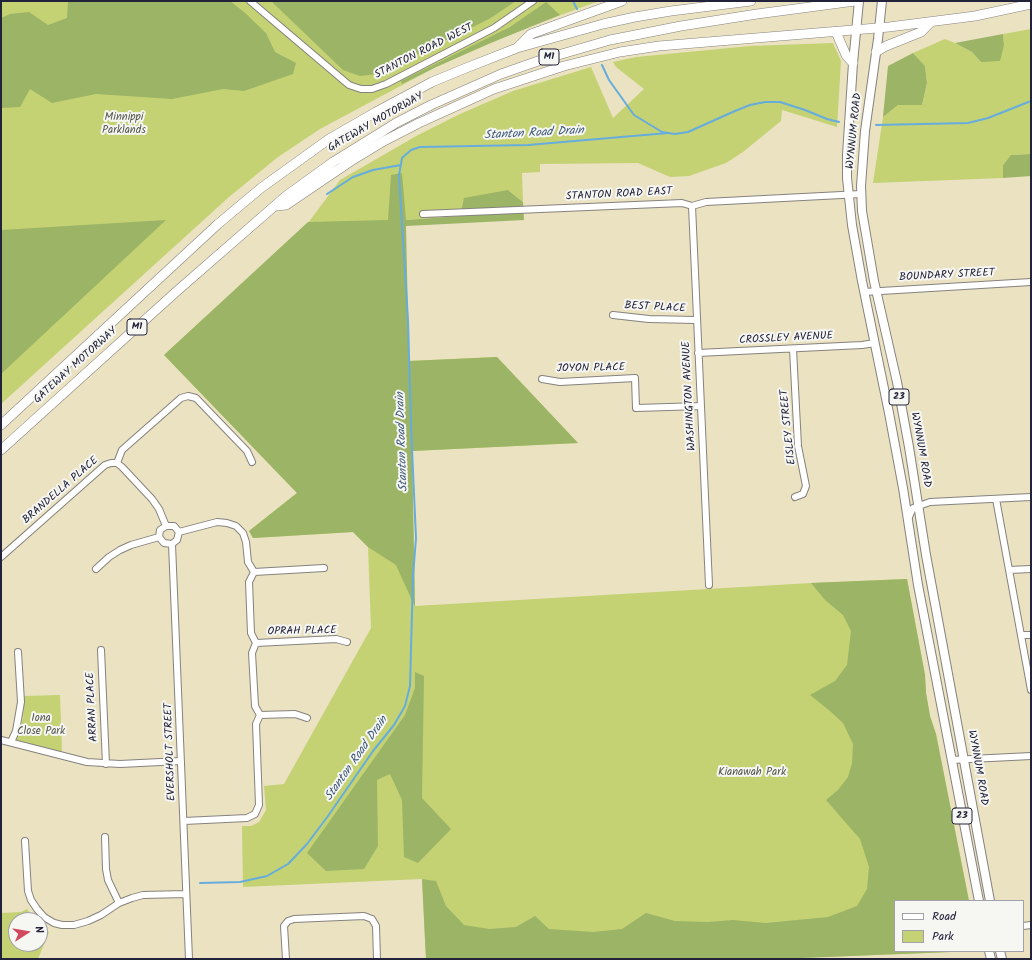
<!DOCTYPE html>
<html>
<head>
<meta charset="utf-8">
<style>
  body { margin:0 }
  #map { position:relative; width:1032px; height:960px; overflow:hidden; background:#eae2c1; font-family:Kalam,sans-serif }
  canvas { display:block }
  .frame { position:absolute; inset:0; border:2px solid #22223b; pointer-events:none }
  .legend { position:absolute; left:894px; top:900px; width:130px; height:52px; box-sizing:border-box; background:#f6f6f2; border:1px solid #a1a1a9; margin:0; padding:5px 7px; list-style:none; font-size:12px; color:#22223b }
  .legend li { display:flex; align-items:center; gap:8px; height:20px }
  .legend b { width:20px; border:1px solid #a1a1a9 }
  .north { position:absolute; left:8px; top:912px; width:40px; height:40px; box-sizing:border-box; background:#f6f6f2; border:1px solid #a1a1a9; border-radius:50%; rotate:78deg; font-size:11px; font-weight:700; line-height:16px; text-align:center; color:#22223b }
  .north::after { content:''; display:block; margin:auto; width:14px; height:18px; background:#d1495b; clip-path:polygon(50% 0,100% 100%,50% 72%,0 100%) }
</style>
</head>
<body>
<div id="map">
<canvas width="1032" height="960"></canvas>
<div class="frame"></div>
<ul class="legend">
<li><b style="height:5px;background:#fff"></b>Road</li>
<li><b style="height:11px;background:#c4d274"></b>Park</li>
</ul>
<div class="north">N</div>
</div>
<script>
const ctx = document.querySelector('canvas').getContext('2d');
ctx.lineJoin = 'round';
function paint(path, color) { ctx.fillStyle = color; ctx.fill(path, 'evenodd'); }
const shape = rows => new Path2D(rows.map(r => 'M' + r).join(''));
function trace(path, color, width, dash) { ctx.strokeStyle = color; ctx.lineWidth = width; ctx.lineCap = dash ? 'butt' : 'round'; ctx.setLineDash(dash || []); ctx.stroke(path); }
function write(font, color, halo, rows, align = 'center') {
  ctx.font = font + ' Kalam,sans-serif'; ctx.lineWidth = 4; ctx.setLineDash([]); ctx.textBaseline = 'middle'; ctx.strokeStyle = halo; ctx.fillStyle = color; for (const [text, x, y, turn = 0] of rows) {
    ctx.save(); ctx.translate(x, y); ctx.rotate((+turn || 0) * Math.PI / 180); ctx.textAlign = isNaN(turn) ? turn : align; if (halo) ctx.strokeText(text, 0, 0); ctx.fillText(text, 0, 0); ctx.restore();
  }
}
paint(shape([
  [1,1,599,1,528,27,436,67,320,129,278,157,229,197,1,404],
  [1031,29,1031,154,1011,155,1003,165,1003,178,873,183,883,117,898,105,922,105,927,83,925,66,913,53,945,39,955,43,972,52,981,62,1004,45,1003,34],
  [833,43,841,61,837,127,782,110,781,121,743,152,726,163,689,176,670,177,638,163,540,164,540,172,522,173,523,202,508,190,460,216,405,220,409,361,497,357,578,443,412,451,415,606,811,583,907,579,925,675,926,693,930,716,936,734,969,901,895,901,895,951,975,951,776,959,426,959,422,879,243,887,242,826,251,826,259,822,266,810,264,786,284,784,371,628,368,547,353,532,253,538,249,531,297,493,164,355,308,223,340,180,418,135,460,114,513,91,591,67,613,118,644,89,616,67,613,62,636,57,750,46],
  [60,695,62,752,16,740,23,718,24,696],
  [27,909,35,920,16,920,16,944,40,944,40,926,44,929,49,932,38,959,1,959,1,913,21,912]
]), '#c4d274');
paint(shape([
  [68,1,230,1,244,12,266,33,275,52,296,63,293,74,244,91,223,89,172,99,96,94,52,103,30,89,20,107,1,108,1,18,10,14,29,12,48,25,67,18],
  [271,1,516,1,489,19,377,74,360,76,343,70],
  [546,2,560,15,488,44,436,67,402,84,401,81,510,27],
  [1003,34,1004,45,1000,61,981,62,972,52,955,43],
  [913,53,925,66,927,83,922,105,898,105,883,117,888,66],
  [1031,154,1031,176,1003,178,1003,165,1011,155],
  [402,173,406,220,460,216,464,198,508,190,523,202,524,220,406,226,409,361,497,357,578,443,412,451,415,607,396,565,368,547,353,532,253,538,249,531,297,493,164,355,308,222,388,220,391,175],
  [166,220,1,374,1,230],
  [907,579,925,675,926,693,930,716,936,734,969,901,895,901,895,951,975,951,776,959,426,959,422,879,436,881,446,906,464,925,489,929,516,927,535,916,549,929,593,932,622,929,646,913,675,921,708,922,733,920,766,923,828,917,857,906,867,889,869,867,860,839,826,800,838,790,848,777,852,763,853,744,843,723,830,711,810,695,835,681,847,665,851,631,843,615,825,600,811,583],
  [415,672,424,676,422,798,451,829,418,863,404,857,402,800,390,774,377,780,378,846,364,869,326,871,307,853,405,715,415,688]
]), '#9bb466');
trace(shape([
  [573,1,577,9],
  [602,65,609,80,634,115,662,132,675,134,688,132,735,111,750,105,765,102,780,102,805,110,827,119,839,122],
  [876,125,968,123,988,118,1031,101],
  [327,194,353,177,373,170,401,165],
  [200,883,240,882,267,876,288,864,307,844,328,816,373,751,394,725,405,706,410,686,413,576,416,538,411,427,408,320,399,175,402,158,411,150,420,147,528,145,668,133]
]), '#66acdc', 2);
const minor = shape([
  [250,1,349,85,361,89,372,89,386,84,494,28,533,1],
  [692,206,709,585],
  [423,214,682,203,692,206,706,202,861,194],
  [864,292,1031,282],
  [613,315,649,319,696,320],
  [793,349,798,446,806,486,803,494,795,497],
  [698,353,862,345,875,343],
  [542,379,560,382,635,378,636,408,701,406],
  [117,463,122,467,152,499,159,509,166,526],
  [996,499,1031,690],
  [908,519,913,508,930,502,1031,497],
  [166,526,174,526,179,532,177,540,172,544,164,543,159,537,160,530,166,526],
  [179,532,217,522,227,523,236,526,243,533,246,542,248,562,254,572,249,582,251,633,256,643,252,653,255,706,260,715,256,724,259,805,255,814,247,818,184,821],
  [172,544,189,959],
  [1,557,105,465,111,463,117,463,122,450,181,398,188,396,196,398,247,451,252,462],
  [96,569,109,557,120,550,131,545,159,537],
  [1009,570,1031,569],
  [254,572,324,568],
  [1022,635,1031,635],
  [256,643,336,639,347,642],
  [101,650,106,764],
  [260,715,295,714,307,718],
  [1,740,87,762,120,764,181,761],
  [11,742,16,731,21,702,18,652],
  [951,760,1031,756],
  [105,837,106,869,108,880,119,903],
  [25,841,28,891,31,900,37,909,44,917,54,923,62,925,74,925,88,921,101,915,119,903,132,898,143,895,186,894],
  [1023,926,1031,925],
  [286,959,284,926,288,921,294,919,364,916,372,919,376,926,377,959]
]);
const major = shape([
  [859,1,853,63,847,155,847,178,852,225,862,281,889,413,903,488,918,585,979,901],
  [882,1,878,39,865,131,861,186,862,211,874,281,897,382,909,447,926,555,990,901],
  [989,951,991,959],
  [1000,951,1002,959]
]);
const highway = shape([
  [836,32,846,55,853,63],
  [517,48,531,34,622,1],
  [876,52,886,46,921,32,931,22],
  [276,206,286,205,351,161,384,141,419,123,494,89,564,66,620,52,659,46,889,27,975,16,1031,4],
  [1,425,218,224,261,188,329,139,376,112,432,82,461,70,517,48,603,24,635,17,671,11,751,1],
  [1,450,177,291,286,196,333,162,396,123,431,105,501,74,541,60,610,40,681,26,757,14,855,1]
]);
trace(minor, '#86827e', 8);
trace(major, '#86827e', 10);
trace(highway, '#86827e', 10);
trace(minor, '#fff', 6);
trace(major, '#fff', 8);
trace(highway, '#fff', 9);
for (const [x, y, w] of [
  [549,57,20],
  [137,327,20],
  [899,397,20],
  [962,816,20]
]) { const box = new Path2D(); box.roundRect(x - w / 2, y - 8, w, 16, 3); ctx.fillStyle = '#f6f6f2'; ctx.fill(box); trace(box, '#22223b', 1); }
write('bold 10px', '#22223b', null, [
  ["M1",549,57],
  ["M1",137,327],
  ["23",899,397],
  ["23",962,816]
]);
write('11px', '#22223b', '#f6f6f2', [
  ["STANTON ROAD WEST",424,52,-27],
  ["GATEWAY MOTORWAY",376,123,-30],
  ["WYNNUM ROAD",855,131,-84],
  ["STANTON ROAD EAST",619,195,-3],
  ["BOUNDARY STREET",947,276,-3],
  ["BEST PLACE",655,308,3],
  ["CROSSLEY AVENUE",786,339,-3],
  ["GATEWAY MOTORWAY",76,366,-42],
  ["JOYON PLACE",591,369,-1],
  ["WASHINGTON AVENUE",690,396,-93],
  ["EISLEY STREET",789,427,-96],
  ["WYNNUM ROAD",920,450,80],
  ["BRANDELLA PLACE",61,491,-41],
  ["OPRAH PLACE",302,632,-1],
  ["ARRAN PLACE",93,707,-93],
  ["EVERSHOLT STREET",171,752,-92],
  ["WYNNUM ROAD",977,768,80]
]);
write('11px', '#53574c', '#f6f6f2', [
  ["Minnippi",124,118],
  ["Parklands",124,131],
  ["Iona",41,719],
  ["Close Park",41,732],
  ["Kianawah Park",752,773]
]);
write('italic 12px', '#3d597b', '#f6f6f2', [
  ["Stanton Road Drain",534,134,-3],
  ["Stanton Road Drain",403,442,-92],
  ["Stanton Road Drain",357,759,-55]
]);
</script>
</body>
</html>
